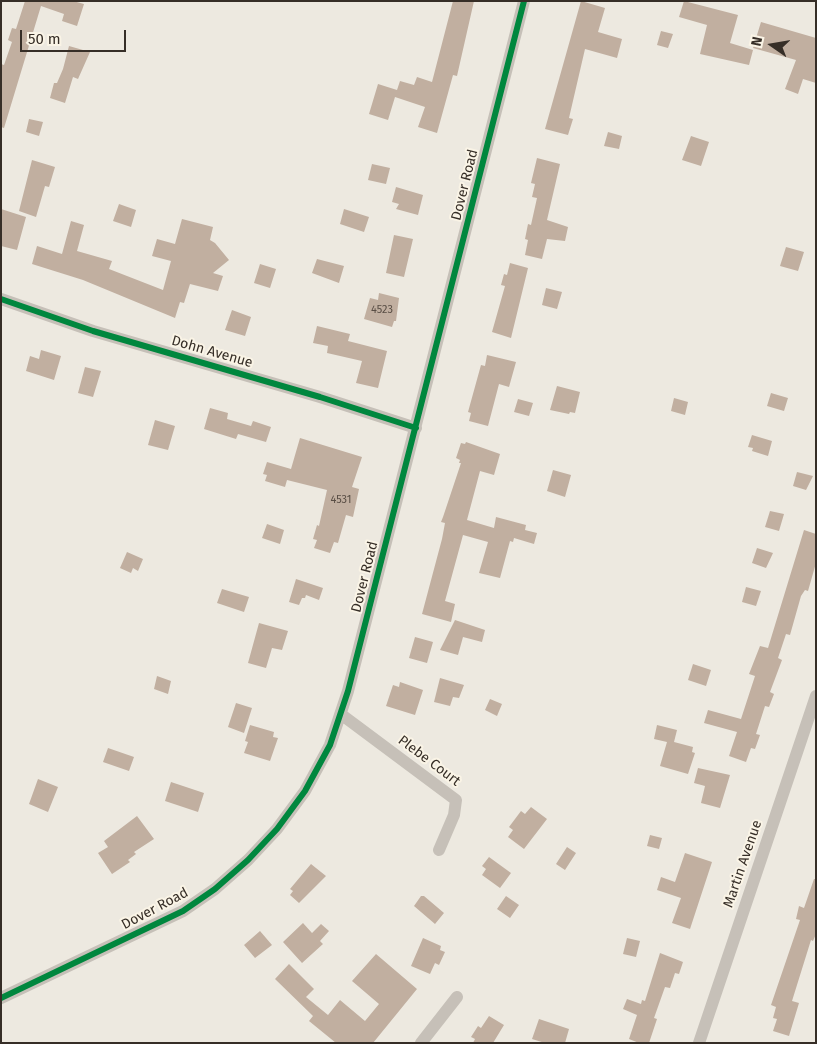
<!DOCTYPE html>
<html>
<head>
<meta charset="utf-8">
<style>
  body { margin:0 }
  #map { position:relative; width:817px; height:1044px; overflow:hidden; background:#ede9e0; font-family:"Fira Sans",sans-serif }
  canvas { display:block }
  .frame { position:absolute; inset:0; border:2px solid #362e27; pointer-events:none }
  .north { position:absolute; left:747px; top:20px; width:50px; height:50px; -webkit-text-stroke:4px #faf4e6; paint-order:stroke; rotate:283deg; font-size:14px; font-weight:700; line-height:20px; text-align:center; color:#362e27 }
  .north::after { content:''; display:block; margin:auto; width:18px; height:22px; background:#362e27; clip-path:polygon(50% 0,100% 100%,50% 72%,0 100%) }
  .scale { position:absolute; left:20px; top:30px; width:106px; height:22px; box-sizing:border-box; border:2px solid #362e27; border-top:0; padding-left:6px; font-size:15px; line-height:18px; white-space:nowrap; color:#362e27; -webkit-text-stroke:4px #faf4e6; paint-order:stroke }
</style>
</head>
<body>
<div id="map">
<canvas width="817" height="1044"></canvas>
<div class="frame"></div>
<div class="north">N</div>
<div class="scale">50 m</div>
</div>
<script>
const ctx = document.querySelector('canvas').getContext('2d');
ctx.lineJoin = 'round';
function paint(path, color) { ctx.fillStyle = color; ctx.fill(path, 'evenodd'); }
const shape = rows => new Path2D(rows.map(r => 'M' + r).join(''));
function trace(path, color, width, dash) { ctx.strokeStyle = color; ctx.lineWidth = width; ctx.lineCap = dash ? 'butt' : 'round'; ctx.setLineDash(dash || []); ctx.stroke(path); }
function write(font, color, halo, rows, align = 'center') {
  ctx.font = font + ' "Fira Sans",sans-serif'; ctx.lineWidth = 4; ctx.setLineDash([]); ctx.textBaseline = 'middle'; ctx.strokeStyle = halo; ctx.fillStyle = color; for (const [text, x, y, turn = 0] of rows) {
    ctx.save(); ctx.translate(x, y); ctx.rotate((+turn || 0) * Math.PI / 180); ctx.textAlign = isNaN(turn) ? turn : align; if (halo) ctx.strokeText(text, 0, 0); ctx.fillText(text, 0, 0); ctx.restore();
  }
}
paint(shape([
  [25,1,73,1,84,4,77,26,62,21,64,14,41,6,4,128,1,127,1,64,4,65,12,42,8,40,12,28,16,29],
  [453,1,474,1,457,76,453,75,437,133,418,127,425,107,395,97,388,120,369,114,378,84,397,90,400,81,414,85,417,77,432,82],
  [581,1,605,8,598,32,622,39,617,58,585,49,569,118,573,119,568,135,545,129],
  [684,1,738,15,730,43,753,50,749,65,700,54,707,25,679,17],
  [761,22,816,38,816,83,803,79,798,94,785,89,796,60,753,48],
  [661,31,673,34,668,48,657,45],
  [69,46,90,52,78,79,73,77,65,103,50,98,54,83,57,83,63,69],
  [29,119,43,122,39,136,26,132],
  [608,132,622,136,619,149,604,146],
  [691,136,709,142,701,166,682,160],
  [537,158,560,164,547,220,568,227,565,241,547,239,542,259,525,255,528,240,525,239,528,224,531,225,537,198,532,197,535,184,531,183],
  [32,160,55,167,49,187,45,186,36,217,19,211],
  [372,164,390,168,386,184,368,180],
  [396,187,423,195,418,215,396,209,399,204,392,202],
  [119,204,136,210,131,227,113,221],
  [1,209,26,217,17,250,1,246],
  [344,209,369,217,364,232,340,224],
  [182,219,213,227,210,240,215,243,229,260,213,273,223,276,218,291,190,284,184,303,180,302,175,318,83,280,32,264,37,246,62,254,71,221,84,225,77,251,112,261,109,269,163,290,171,261,152,256,157,239,175,244],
  [394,235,413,239,404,277,386,273],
  [786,247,804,252,798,271,780,266],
  [317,259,344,266,339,283,312,273],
  [510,263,528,268,511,338,492,332,505,286,501,285,504,274,507,275],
  [260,264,276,269,270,288,254,283],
  [546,288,562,292,557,309,542,305],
  [379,293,399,298,396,321,394,321,392,327,364,319,370,298,378,300],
  [232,310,251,317,245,336,225,330],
  [317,326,350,334,348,341,387,351,378,388,356,383,362,361,327,353,328,346,313,343],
  [41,350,61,356,54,380,26,371,30,356,39,359],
  [487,355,516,362,509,387,499,384,488,426,469,421,471,413,468,412,481,365,485,366],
  [85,367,101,371,93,397,78,393],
  [557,386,580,392,575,413,570,412,569,414,550,410],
  [771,393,788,398,784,411,767,406],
  [674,398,688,402,685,415,671,411],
  [518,399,533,403,529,416,514,412],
  [210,408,228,413,227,419,251,426,253,421,271,427,266,442,238,434,236,439,204,429],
  [155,420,175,426,168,450,148,445],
  [752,435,772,441,768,456,752,451,753,448,748,447],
  [300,438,362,457,352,487,359,489,353,517,346,515,338,543,334,542,330,553,314,548,317,540,313,539,317,525,319,526,327,490,287,480,285,487,265,481,267,475,263,474,267,462,291,469],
  [466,442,500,454,494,475,480,471,467,520,494,528,496,517,526,525,525,530,537,533,534,544,514,538,513,542,510,541,500,578,479,573,488,542,463,535,445,601,455,604,451,622,422,614,442,539,445,523,441,522,443,517,461,463,459,463,460,460,456,458,461,443,465,444],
  [553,470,571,475,565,497,547,491],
  [797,472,813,476,806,490,793,486],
  [770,511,784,514,779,531,765,527],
  [267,524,284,530,280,544,262,538],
  [804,530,816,534,816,563,808,591,805,590,801,596,790,635,786,634,778,658,782,660,770,692,774,694,769,707,765,706,756,734,760,735,755,749,751,748,746,762,729,756,737,732,704,723,708,710,741,719,755,676,749,674,760,646,768,648],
  [757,548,773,553,766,568,752,563],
  [127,552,143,559,138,571,133,568,131,573,120,568],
  [296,579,323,588,319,600,306,595,305,598,302,598,299,605,289,602],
  [746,587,761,591,756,606,742,602],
  [222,589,249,597,244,612,217,603],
  [455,620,485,630,482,642,463,637,458,655,440,650],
  [259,623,288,631,282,650,272,648,266,668,248,663],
  [415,637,433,642,427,663,409,658],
  [693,664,711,670,706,686,688,680],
  [157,676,171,681,168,694,154,689],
  [440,678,464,685,459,698,453,697,450,706,434,702],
  [400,682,423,690,415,715,386,706,393,685,399,687],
  [490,699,502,704,497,716,485,710],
  [236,703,252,708,244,733,228,727],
  [250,725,274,732,273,737,278,738,270,761,244,753,248,742,245,741],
  [657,725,677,730,674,742,693,747,692,752,695,753,688,774,660,766,667,742,654,739],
  [108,748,134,757,129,771,103,762],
  [698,768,730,775,720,808,701,803,705,786,694,783],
  [38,779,58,787,48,812,29,804],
  [171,782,204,793,198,812,165,801],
  [531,807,547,819,524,849,508,837,513,830,509,827,521,811,525,814],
  [137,816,154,839,134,852,136,854,128,860,130,862,112,874,98,853,108,847,104,841],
  [650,835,662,838,659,849,647,846],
  [567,847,576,853,565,870,556,864],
  [685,853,712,862,690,929,672,923,681,898,657,890,661,877,675,882],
  [489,857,511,873,500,888,482,875,486,869,482,866],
  [311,864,326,876,299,903,290,895,293,891,290,889],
  [814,879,816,879,816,934,813,941,811,940,792,1001,799,1003,789,1036,773,1031,777,1019,773,1018,776,1007,771,1005,800,920,796,919,799,906,804,908],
  [421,896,424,896,444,913,435,924,414,906],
  [506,896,519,905,510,918,497,909],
  [303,923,312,933,321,924,329,931,320,941,323,944,302,963,283,942],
  [260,931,272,945,255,958,244,945],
  [423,938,441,946,440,950,445,952,439,965,435,963,430,974,411,966],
  [627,938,640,941,636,957,623,954],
  [660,953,683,962,679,974,675,973,670,988,665,987,654,1018,657,1019,649,1043,639,1043,629,1039,637,1015,623,1009,627,999,641,1004,642,1000,645,1001],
  [376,954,417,989,373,1043,336,1043,309,1021,313,1016,275,979,289,964,314,989,306,997,328,1015,340,1000,365,1021,379,1004,352,981],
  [489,1016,504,1025,493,1043,473,1043,475,1039,471,1037,478,1026,481,1028],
  [539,1019,569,1029,565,1043,545,1043,532,1039]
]), '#c1afa0');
trace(shape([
  [1,299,93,331,320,397,416,428],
  [342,715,456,800,454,815,439,850],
  [1,998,183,911,215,889,248,860,277,829,305,791,330,745,348,691,524,1],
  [421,1043,457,997],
  [699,1043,816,696]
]), '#c6c0b8', 12);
trace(shape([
  [1,299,93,331,320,397,416,428],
  [1,998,183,911,215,889,248,860,277,829,305,791,330,745,348,691,524,1]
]), '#00873e', 6);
write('11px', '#594e45', null, [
  ["4523",382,310],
  ["4531",341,500]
]);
write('14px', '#362e27', '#faf4e6', [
  ["Dover Road",465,185,-76],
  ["Dohn Avenue",212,352,16],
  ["Dover Road",365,577,-76],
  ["Plebe Court",429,761,37],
  ["Martin Avenue",743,864,-71],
  ["Dover Road",155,909,-28]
]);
</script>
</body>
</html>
